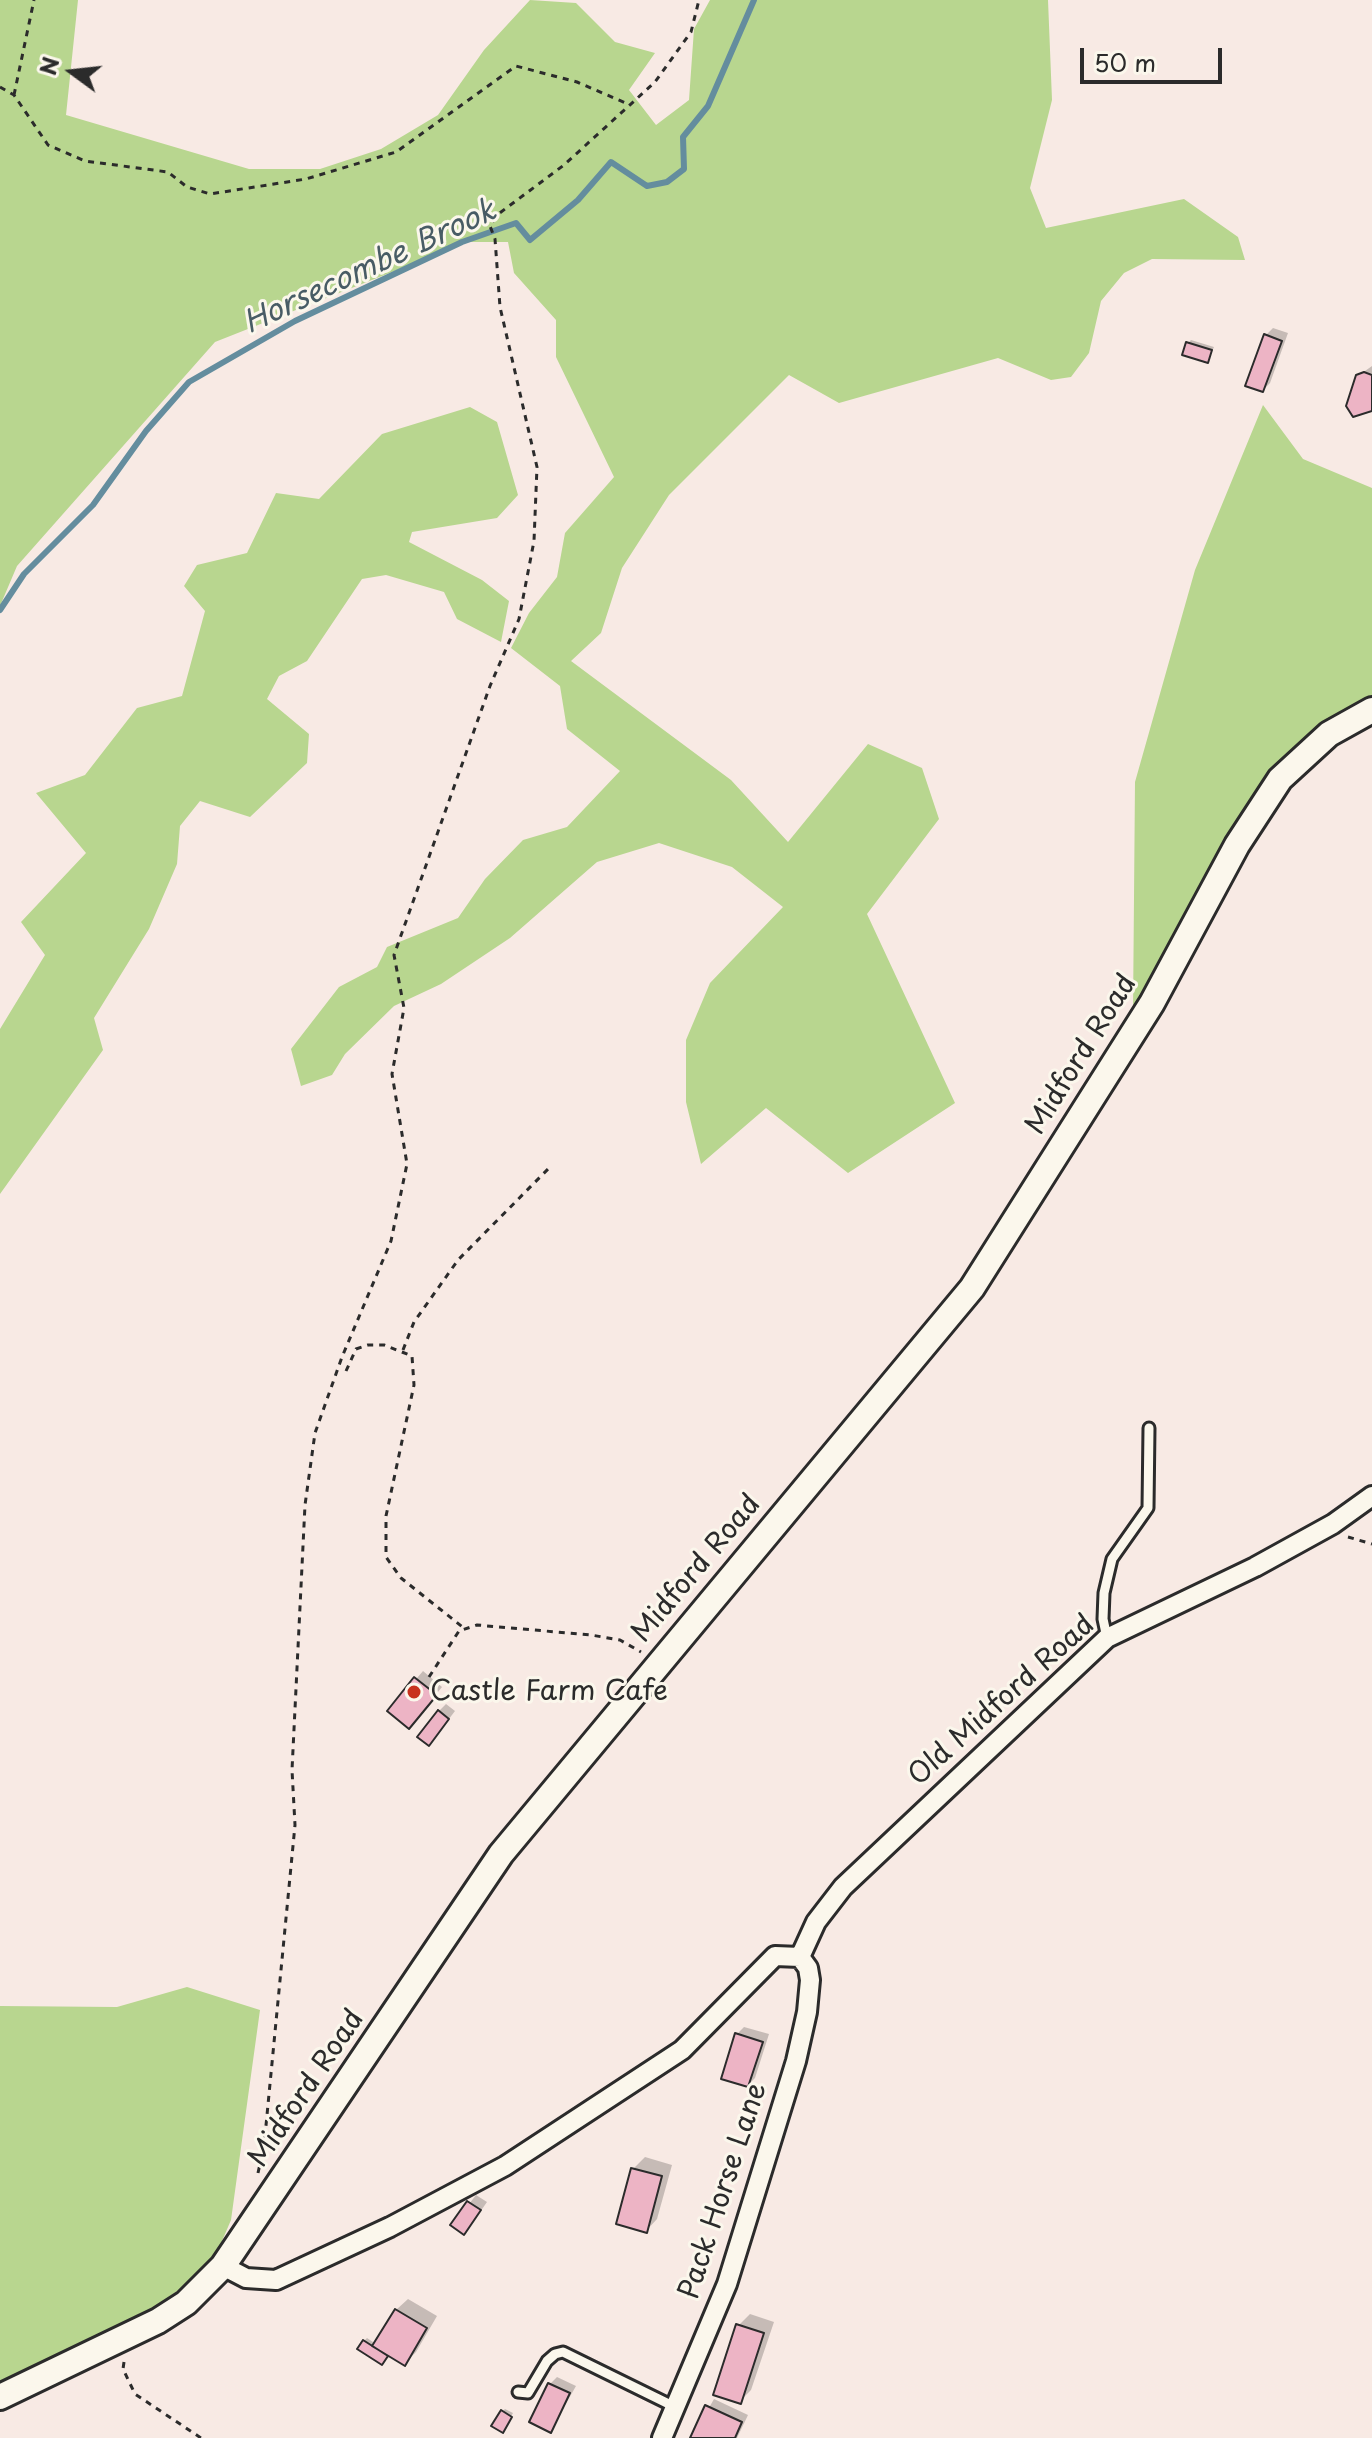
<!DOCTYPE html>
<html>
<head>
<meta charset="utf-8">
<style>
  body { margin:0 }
  #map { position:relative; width:1372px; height:2438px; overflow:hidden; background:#f8eae4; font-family:"Playpen Sans",sans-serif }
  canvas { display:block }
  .north { position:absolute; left:32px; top:32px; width:80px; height:80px; -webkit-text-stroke:6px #fbf7ec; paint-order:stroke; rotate:285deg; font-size:22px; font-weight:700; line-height:32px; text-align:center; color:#2b2b2b }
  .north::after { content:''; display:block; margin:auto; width:28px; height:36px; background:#2b2b2b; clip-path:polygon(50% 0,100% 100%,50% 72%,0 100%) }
  .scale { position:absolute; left:1080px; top:48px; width:142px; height:36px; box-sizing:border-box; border:4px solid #2b2b2b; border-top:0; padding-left:10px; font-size:24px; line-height:28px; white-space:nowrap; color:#2b2b2b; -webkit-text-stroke:6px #fbf7ec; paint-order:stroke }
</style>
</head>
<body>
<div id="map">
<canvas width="1372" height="2438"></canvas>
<div class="north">N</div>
<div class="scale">50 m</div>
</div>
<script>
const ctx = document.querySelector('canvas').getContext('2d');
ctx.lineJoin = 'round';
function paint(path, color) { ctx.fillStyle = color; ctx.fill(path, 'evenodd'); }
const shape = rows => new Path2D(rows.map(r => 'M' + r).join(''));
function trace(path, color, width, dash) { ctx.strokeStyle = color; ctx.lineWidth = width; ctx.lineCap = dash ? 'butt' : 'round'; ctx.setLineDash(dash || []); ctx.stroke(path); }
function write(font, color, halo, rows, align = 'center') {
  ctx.font = font + ' "Playpen Sans",sans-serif'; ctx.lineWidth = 6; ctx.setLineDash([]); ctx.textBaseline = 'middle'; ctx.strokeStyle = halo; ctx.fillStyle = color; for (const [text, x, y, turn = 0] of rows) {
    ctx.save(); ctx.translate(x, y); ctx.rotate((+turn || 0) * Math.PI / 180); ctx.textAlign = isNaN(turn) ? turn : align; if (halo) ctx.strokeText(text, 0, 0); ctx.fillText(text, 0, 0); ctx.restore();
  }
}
paint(shape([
  [0,0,78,0,66,115,249,169,320,169,381,149,438,115,484,50,530,0,576,3,615,42,655,53,629,90,656,125,689,100,694,29,710,0,1048,0,1052,100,1030,188,1046,228,1184,199,1238,237,1245,260,1152,259,1124,273,1101,301,1089,353,1071,377,1051,380,998,358,839,403,789,375,669,495,622,568,601,633,571,661,731,780,788,842,868,744,922,768,939,819,867,914,955,1103,848,1173,766,1108,701,1164,686,1102,686,1040,710,983,783,907,732,867,659,843,597,862,510,938,441,984,394,1006,345,1054,332,1075,301,1086,291,1049,339,987,377,967,387,947,458,918,485,879,523,840,567,827,620,771,567,729,560,686,511,648,529,613,557,577,565,533,614,477,556,357,556,320,514,273,508,242,468,242,215,342,17,566,0,606],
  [1263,405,1303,459,1372,488,1372,723,1310,761,1133,1012,1135,782,1195,570],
  [470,407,497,422,518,495,497,518,412,532,409,542,482,580,509,601,501,642,457,619,444,592,386,575,362,579,307,661,279,676,267,699,309,734,307,763,250,817,200,801,180,826,177,864,149,929,94,1018,103,1050,0,1194,0,1029,45,955,21,922,86,853,36,793,85,775,137,708,182,696,205,611,184,586,197,565,247,553,276,493,319,499,382,434],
  [187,1987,260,2010,231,2220,216,2255,180,2289,135,2321,0,2384,0,2006,117,2007]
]), '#b8d68f');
paint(shape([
  [1273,328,1288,333,1270,383,1263,390,1266,335],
  [1191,340,1214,347,1208,361,1188,343],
  [1372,366,1372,412,1359,415,1358,376],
  [423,1671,442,1687,416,1719,390,1710],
  [446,1704,455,1711,436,1736,439,1711],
  [744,2027,769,2034,755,2078,748,2085,737,2034],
  [645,2157,672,2165,657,2219,646,2231,633,2169],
  [476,2195,487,2202,471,2225,453,2225],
  [408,2299,437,2316,416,2352,405,2363,389,2354,385,2360,364,2341,367,2338,376,2344,396,2310],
  [750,2314,774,2322,751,2390,740,2401,738,2326],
  [557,2377,576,2386,551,2430,550,2384],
  [714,2399,748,2415,737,2438,692,2438],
  [505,2409,513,2413,505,2427,502,2412]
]), '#0003');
trace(shape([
  [0,610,24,574,93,505,146,431,189,382,295,321,462,242,516,223,530,240,578,200,611,162,647,186,667,182,684,169,683,137,708,106,754,0]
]), '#648d9e', 6);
const building = shape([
  [1264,334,1282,341,1263,392,1245,386,1264,334],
  [1186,342,1212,350,1208,363,1182,355,1186,342],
  [1364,372,1372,375,1372,411,1353,417,1346,406,1356,375,1364,372],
  [414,1677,437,1695,409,1729,387,1711,414,1677],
  [438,1710,449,1719,429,1746,417,1737,438,1710],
  [735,2033,763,2042,748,2087,721,2079,735,2033],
  [631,2168,662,2176,647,2233,616,2224,631,2168],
  [467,2201,481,2210,464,2235,450,2225,467,2201],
  [395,2309,427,2328,405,2366,372,2346,395,2309],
  [736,2324,764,2333,741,2404,713,2395,736,2324],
  [363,2340,388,2356,382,2365,357,2349,363,2340],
  [548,2383,570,2393,551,2433,529,2422,548,2383],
  [705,2405,742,2422,735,2438,690,2438,705,2405],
  [501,2410,512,2417,503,2433,491,2426,501,2410]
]);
paint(building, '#edb4c5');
trace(building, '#2b2b2b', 2);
const lane = shape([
  [1107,1638,1103,1619,1104,1593,1112,1559,1148,1508,1149,1428],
  [518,2392,528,2393,547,2361,555,2354,563,2352,677,2408]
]);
const street = shape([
  [800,1957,816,1922,843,1887,1107,1638,1255,1567,1333,1524,1372,1496],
  [223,2266,246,2278,276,2280,390,2227,505,2166,682,2050,775,1956,800,1957],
  [662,2438,727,2284,796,2061,807,2012,810,1980,808,1968,800,1957]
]);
const secondary = shape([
  [0,2397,158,2321,186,2303,223,2266,501,1854,972,1288,1152,1003,1237,845,1280,779,1329,734,1372,710]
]);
trace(lane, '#2b2b2b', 15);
trace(street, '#2b2b2b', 24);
trace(secondary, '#2b2b2b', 30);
trace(shape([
  [0,87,14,95,48,145,85,161,168,172,187,187,210,194,306,179,396,152,516,66,577,82,628,104],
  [14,95,34,0],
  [403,1350,414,1322,458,1260,549,1168],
  [346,1371,356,1349,368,1345,384,1345,412,1356,414,1385,386,1516,386,1557,401,1578,465,1629],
  [1348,1537,1372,1544],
  [429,1677,459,1631,477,1625,591,1635,620,1640,641,1652],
  [258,2173,264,2146,295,1825,292,1770,305,1505,315,1433,342,1357,391,1241,407,1164,392,1074,404,1008,394,955,490,686,519,619,534,541,537,467,500,307,495,239,490,226,497,215,564,165,655,82,691,32,699,0],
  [124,2362,123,2369,135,2394,201,2438]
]), '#2b2b2b', 3, [6, 6]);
trace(lane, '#fbf7ec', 9);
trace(street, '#fbf7ec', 18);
trace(secondary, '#fbf7ec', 24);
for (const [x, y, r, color] of [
  [414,1692,8,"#c8321e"]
]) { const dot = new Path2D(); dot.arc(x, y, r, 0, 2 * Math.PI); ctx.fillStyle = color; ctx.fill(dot); trace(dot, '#fbf7ec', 3); }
write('28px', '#2b2b2b', '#fbf7ec', [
  ["Midford Road",1082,1055,-58],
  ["Midford Road",697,1569,-50],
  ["Old Midford Road",1002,1701,-42],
  ["Midford Road",307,2089,-56],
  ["Pack Horse Lane",724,2191,-72]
]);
write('28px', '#2b2b2b', '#fbf7ec', [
  ["Castle Farm Cafe",430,1692]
], 'left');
write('italic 30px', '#485c65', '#fbf7ec', [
  ["Horsecombe Brook",370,268,-25]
]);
</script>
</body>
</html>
